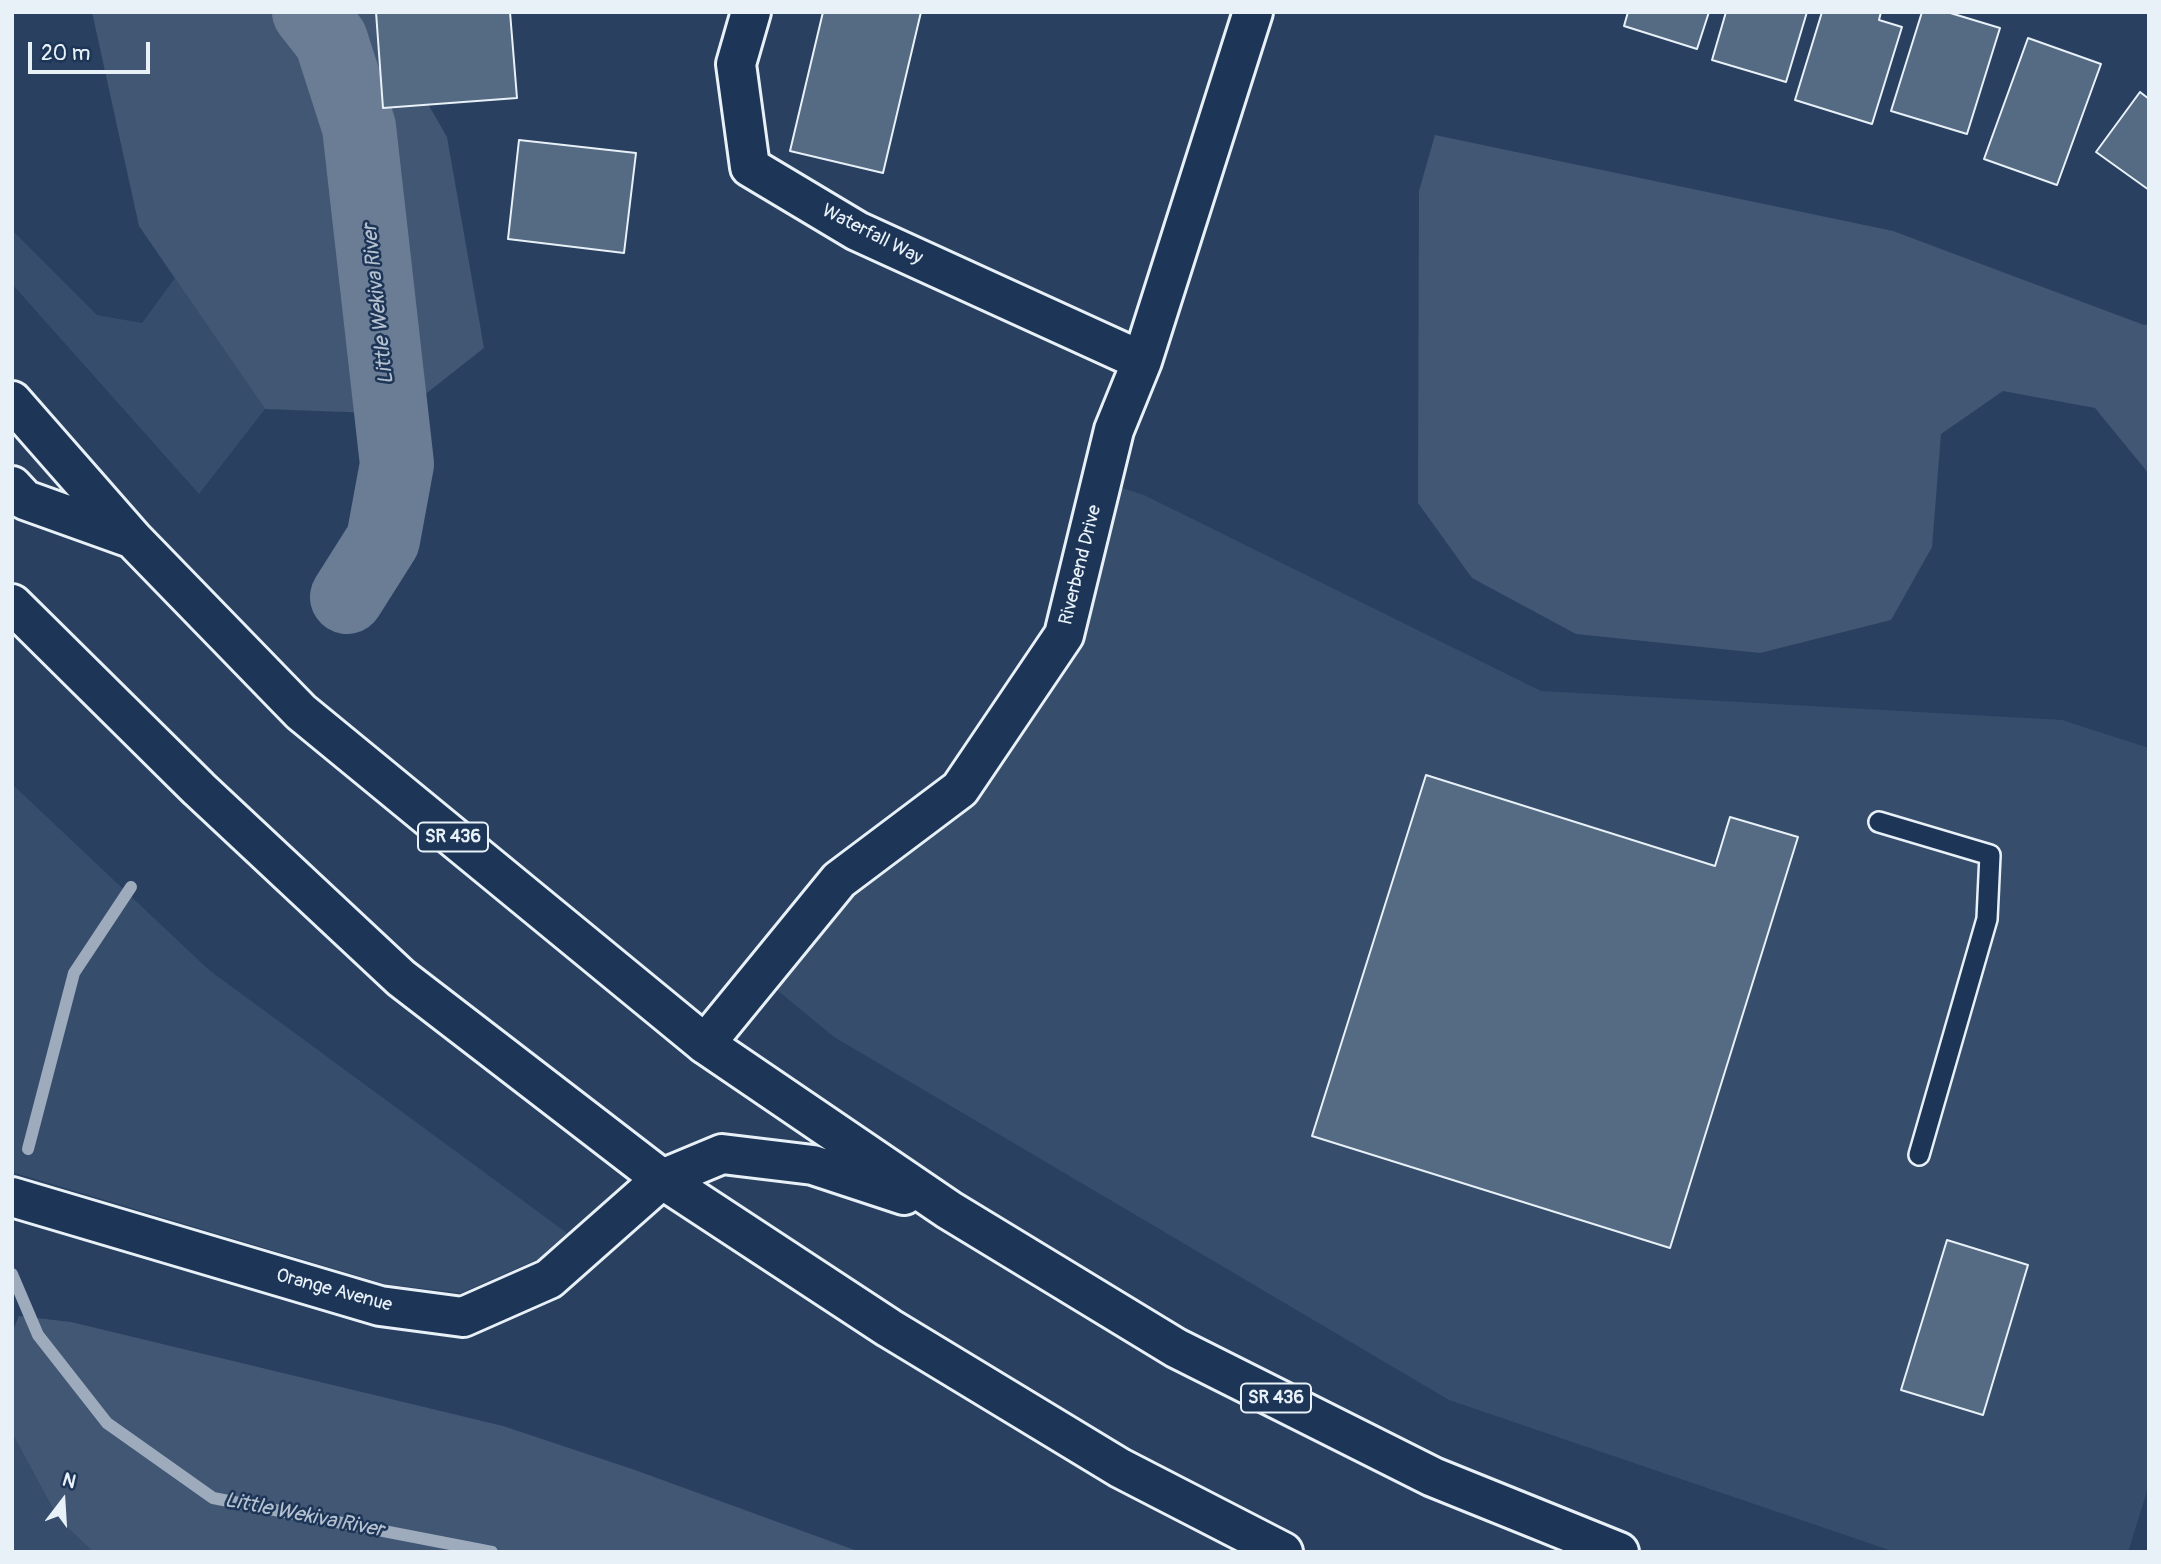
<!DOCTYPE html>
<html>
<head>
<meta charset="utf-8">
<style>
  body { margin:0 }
  #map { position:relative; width:2161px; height:1564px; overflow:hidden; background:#294061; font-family:Pangolin,sans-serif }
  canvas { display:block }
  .frame { position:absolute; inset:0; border:14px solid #e8f1f8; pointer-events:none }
  .north { position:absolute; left:28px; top:1466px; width:70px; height:70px; -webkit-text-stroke:5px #1d3557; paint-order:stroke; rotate:17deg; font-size:19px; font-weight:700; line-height:28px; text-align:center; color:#e8f1f8 }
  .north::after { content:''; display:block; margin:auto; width:24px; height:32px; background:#e8f1f8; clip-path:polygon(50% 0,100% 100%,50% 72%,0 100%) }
  .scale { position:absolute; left:28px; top:42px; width:122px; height:32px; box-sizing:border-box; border:4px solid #e8f1f8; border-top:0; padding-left:9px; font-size:21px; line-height:24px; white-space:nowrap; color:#e8f1f8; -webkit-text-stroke:5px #1d3557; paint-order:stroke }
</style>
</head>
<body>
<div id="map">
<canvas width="2161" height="1564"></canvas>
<div class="frame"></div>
<div class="north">N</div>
<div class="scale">20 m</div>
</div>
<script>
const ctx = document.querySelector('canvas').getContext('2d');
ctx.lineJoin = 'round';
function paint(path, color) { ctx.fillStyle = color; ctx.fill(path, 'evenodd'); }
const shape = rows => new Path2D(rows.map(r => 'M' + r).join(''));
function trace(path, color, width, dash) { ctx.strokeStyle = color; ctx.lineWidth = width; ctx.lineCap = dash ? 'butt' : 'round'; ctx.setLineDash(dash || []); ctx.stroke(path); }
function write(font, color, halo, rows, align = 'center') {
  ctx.font = font + ' Pangolin,sans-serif'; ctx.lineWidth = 5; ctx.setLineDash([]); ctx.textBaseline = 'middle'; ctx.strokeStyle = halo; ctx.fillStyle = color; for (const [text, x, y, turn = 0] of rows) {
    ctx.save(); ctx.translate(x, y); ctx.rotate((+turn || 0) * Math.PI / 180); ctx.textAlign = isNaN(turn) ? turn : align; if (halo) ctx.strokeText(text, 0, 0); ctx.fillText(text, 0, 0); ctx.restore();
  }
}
paint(shape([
  [12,230,97,315,142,323,175,278,265,409,199,494,12,284],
  [1122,488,1144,495,1541,691,2062,720,2149,748,2149,1485,2128,1552,1895,1552,1449,1400,834,1037,777,990,852,898,976,803,1081,649],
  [12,784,209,970,567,1233,538,1259,461,1293,385,1284,12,1172],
  [12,1433,58,1518,93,1552,12,1552]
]), '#364d6b');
paint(shape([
  [92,12,375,12,447,137,484,348,400,414,265,409,139,226],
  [1435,135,1893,231,2144,325,2149,324,2149,474,2095,408,2003,391,1941,434,1932,547,1891,620,1760,653,1576,634,1472,578,1418,503,1419,191],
  [19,1316,71,1322,503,1426,635,1470,860,1552,93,1552,58,1518,12,1433,12,1332]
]), '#415774');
trace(shape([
  [28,1149,74,973,131,887],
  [12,1274,38,1335,107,1423,213,1498,492,1552]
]), '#9dabbd', 12);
trace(shape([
  [309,12,331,40,359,127,397,464,383,540,347,597]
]), '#6b7c95', 74);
const building = shape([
  [376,12,510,12,517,98,383,108,376,12],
  [823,12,921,12,883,173,790,151,823,12],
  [1628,12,1709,12,1697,49,1624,26,1628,12],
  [1726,12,1807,12,1786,82,1712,60,1726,12],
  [1822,12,1881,12,1879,20,1902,27,1872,124,1795,100,1822,12],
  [1922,12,1947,12,2000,28,1967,134,1891,111,1922,12],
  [2028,38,2101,64,2057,185,1984,159,2028,38],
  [2140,92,2149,99,2149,190,2096,152,2140,92],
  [519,140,636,153,624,253,508,239,519,140],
  [1426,775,1715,866,1730,817,1798,837,1670,1248,1312,1136,1426,775],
  [1947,1240,2028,1265,1983,1415,1901,1390,1947,1240]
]);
paint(building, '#556a83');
trace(building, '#e8f1f8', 2);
const service = shape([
  [1879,822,1990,855,1987,919,1919,1155]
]);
const minor = shape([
  [751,12,736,64,750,167,857,231,1142,361],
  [705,1044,839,880,960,789,1064,635,1114,430,1142,361,1253,12]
]);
const secondary = shape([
  [12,1197,380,1306,463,1317,549,1279,662,1179]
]);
const primary = shape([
  [12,401,133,539,301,712,705,1044,949,1210,1176,1348,1433,1477,1619,1552],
  [12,486,25,500,131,538],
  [12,604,199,789,401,978,662,1179,889,1328,1120,1468,1283,1552],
  [662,1179,722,1154,813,1165,904,1195]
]);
trace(service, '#e8f1f8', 24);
trace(minor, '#e8f1f8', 44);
trace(secondary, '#e8f1f8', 44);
trace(primary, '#e8f1f8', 44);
trace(service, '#1d3557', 19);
trace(minor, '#1d3557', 38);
trace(secondary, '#1d3557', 38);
trace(primary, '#1d3557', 38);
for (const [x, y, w] of [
  [453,837,70],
  [1276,1398,70]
]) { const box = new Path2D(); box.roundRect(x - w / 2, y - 14.5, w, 29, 5); ctx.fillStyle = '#1d3557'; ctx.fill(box); trace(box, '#e8f1f8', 2); }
write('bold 18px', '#e8f1f8', null, [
  ["SR 436",453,837],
  ["SR 436",1276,1398]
]);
write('19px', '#e8f1f8', '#1d3557', [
  ["Waterfall Way",872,235,27],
  ["Riverbend Drive",1081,565,-76],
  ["Orange Avenue",334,1291,15]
]);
write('italic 21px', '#b6c2d0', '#1d3557', [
  ["Little Wekiva River",379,304,-96],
  ["Little Wekiva River",304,1516,11]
]);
</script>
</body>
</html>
